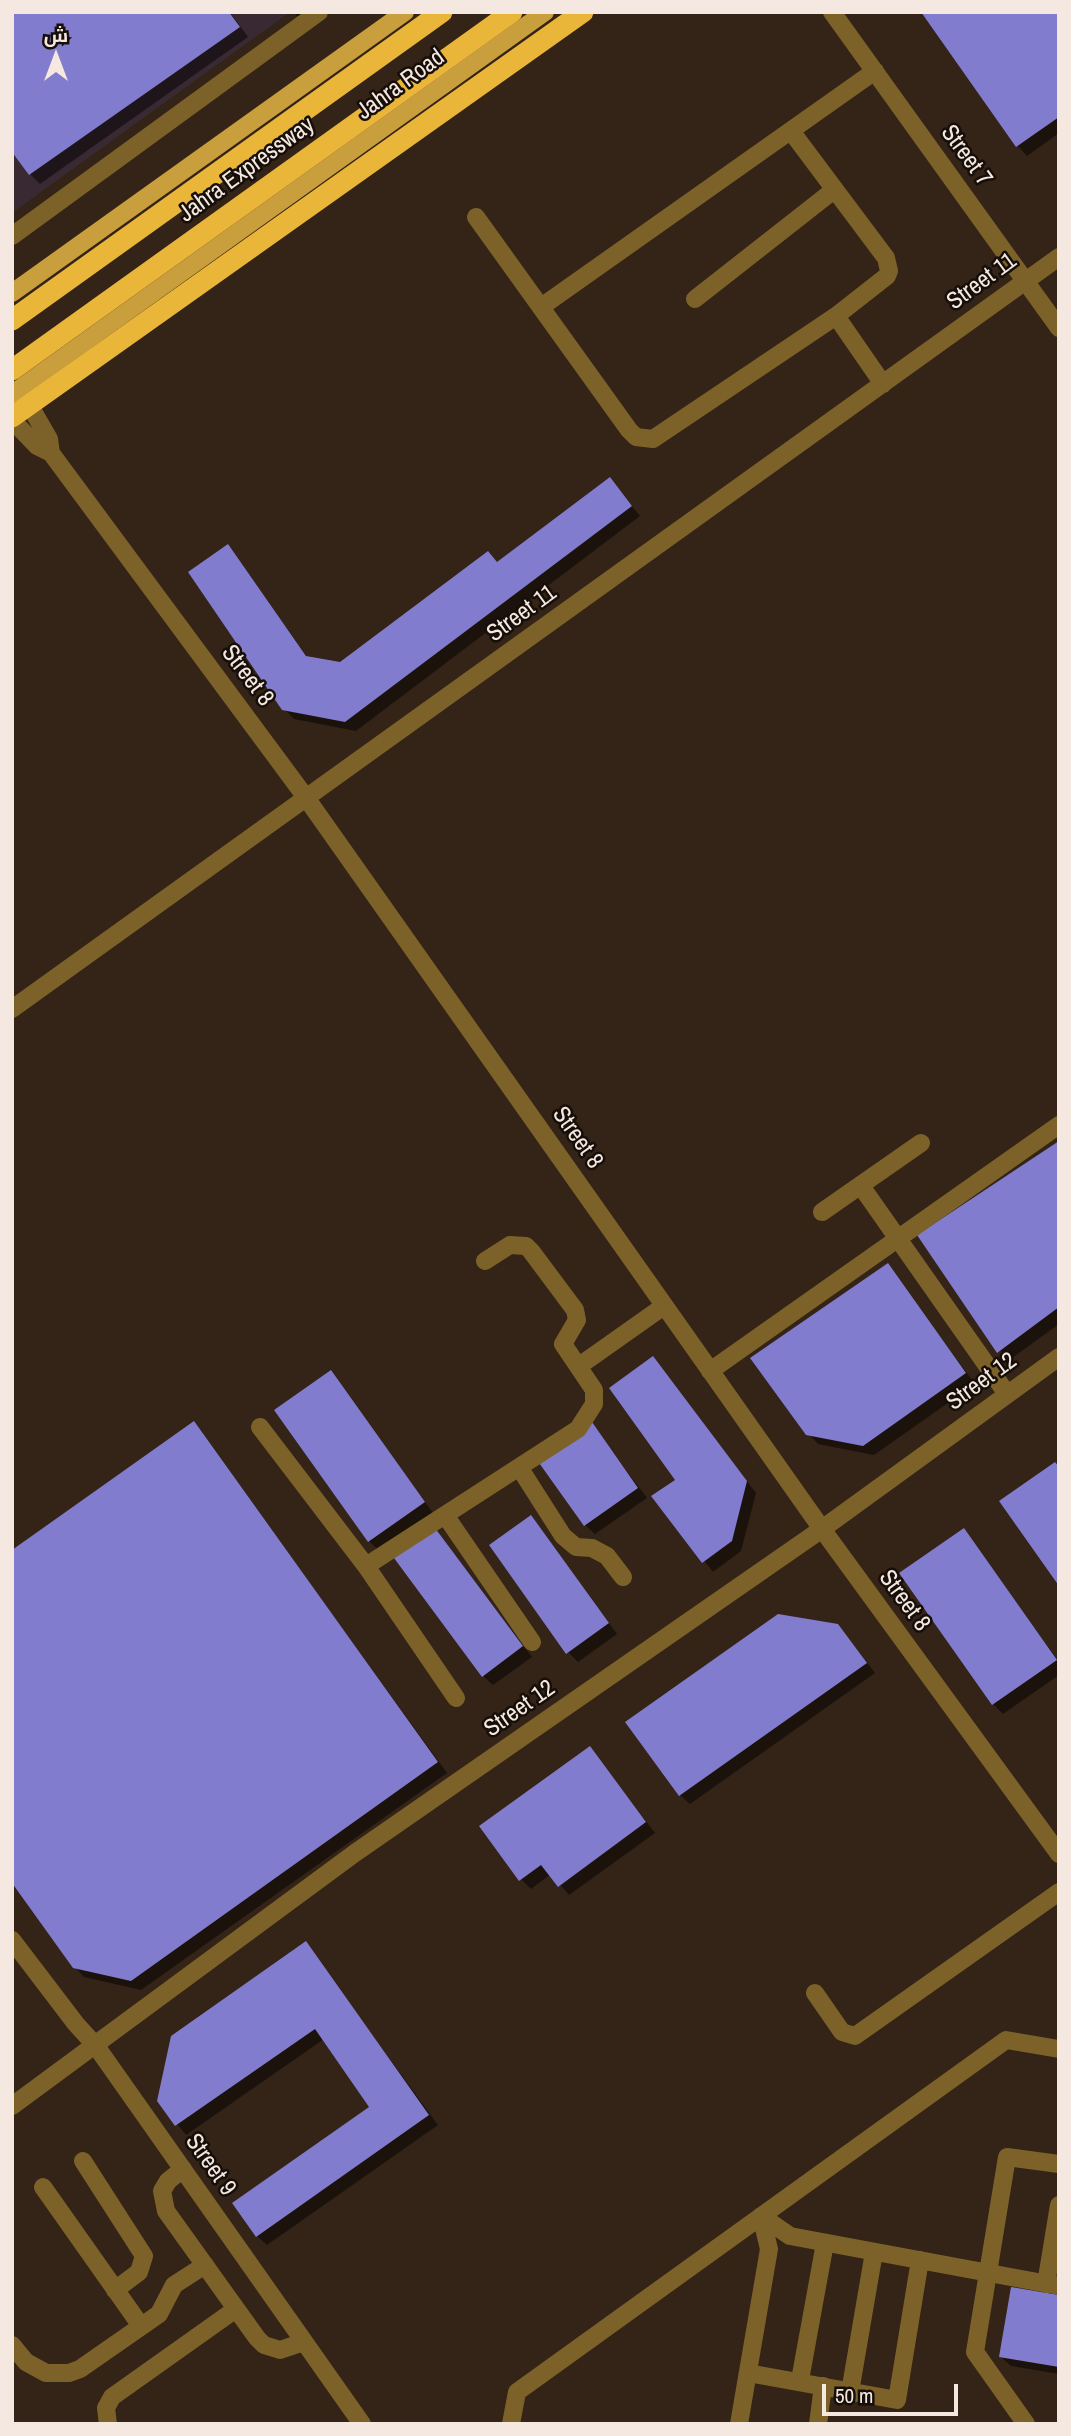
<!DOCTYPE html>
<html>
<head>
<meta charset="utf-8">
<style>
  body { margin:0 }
  #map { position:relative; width:1071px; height:2436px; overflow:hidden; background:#342317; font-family:"Archivo Narrow",Cairo,sans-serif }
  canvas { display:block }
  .frame { position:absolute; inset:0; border:14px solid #f4e8e0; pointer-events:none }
  .north { position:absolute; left:21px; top:21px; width:70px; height:70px; -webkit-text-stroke:5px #160e09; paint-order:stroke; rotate:0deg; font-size:19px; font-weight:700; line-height:28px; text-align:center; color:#f4e8e0 }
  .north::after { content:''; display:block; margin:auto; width:24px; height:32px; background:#f4e8e0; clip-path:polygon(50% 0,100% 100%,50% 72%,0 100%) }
  .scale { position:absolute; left:822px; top:2384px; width:136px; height:32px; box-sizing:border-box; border:4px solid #f4e8e0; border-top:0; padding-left:9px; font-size:21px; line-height:24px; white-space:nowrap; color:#f4e8e0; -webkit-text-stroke:5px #160e09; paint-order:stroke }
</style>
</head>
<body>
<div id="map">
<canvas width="1071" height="2436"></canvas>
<div class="frame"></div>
<div class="north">ش</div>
<div class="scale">50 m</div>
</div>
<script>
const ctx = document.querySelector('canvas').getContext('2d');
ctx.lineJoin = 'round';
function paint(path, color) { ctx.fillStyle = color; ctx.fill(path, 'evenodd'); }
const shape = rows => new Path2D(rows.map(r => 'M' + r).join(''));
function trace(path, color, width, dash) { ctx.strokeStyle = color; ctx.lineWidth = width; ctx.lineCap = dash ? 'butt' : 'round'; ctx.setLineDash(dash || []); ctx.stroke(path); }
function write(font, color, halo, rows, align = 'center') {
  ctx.font = font + ' "Archivo Narrow",sans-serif'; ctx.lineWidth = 5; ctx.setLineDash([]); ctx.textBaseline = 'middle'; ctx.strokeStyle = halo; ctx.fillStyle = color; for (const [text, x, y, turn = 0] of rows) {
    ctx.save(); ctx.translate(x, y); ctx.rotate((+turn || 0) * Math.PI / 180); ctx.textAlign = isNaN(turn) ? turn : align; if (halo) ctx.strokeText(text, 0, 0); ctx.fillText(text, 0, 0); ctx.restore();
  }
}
paint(shape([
  [12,12,290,12,12,213]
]), '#392933');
paint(shape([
  [12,12,230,12,248,37,40,184,30,174],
  [293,12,304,12,298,17],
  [1059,12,1059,133,1027,156,1018,146],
  [610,479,640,516,356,731,294,719,284,709,228,546,308,658,341,664,498,563],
  [1059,1143,1059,1324,1008,1361,919,1236],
  [888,1266,975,1384,874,1455,818,1444,808,1433],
  [653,1358,756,1493,741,1551,713,1572,654,1497,677,1480],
  [331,1372,433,1513,379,1551,369,1541],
  [194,1424,447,1773,141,1990,84,1977,74,1966],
  [591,1424,647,1498,595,1534,585,1525],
  [531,1517,617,1634,578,1662,568,1652],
  [432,1526,532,1657,493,1685,483,1676],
  [963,1530,1059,1662,1059,1675,1003,1714,993,1704],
  [838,1625,875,1673,690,1804,680,1795],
  [590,1748,655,1833,569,1895,551,1874,531,1889,521,1879],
  [306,1944,438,2125,267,2245,257,2236,372,2107,324,2039,186,2135,159,2101],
  [1059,2297,1059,2374,1011,2366,1001,2357]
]), '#0007');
paint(shape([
  [12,12,229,12,240,27,29,175,12,152],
  [921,12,1059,12,1059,117,1016,147],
  [610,477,632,506,345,722,282,710,188,572,228,544,306,656,340,662,488,551,497,562],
  [1059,1141,1059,1307,997,1353,917,1235],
  [888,1263,966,1373,863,1446,806,1435,750,1358],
  [653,1356,747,1481,732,1541,702,1563,651,1496,675,1480,609,1388],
  [331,1370,425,1502,368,1542,274,1410],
  [194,1421,438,1762,131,1981,73,1968,12,1883,12,1550],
  [592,1422,638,1488,584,1526,537,1460],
  [1055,1462,1059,1467,1059,1586,999,1501],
  [531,1515,609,1623,566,1654,489,1545],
  [432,1524,523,1646,482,1677,391,1554],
  [964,1528,1057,1660,992,1705,899,1573],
  [778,1614,838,1624,867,1663,679,1796,625,1722],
  [590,1746,646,1822,558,1887,541,1865,519,1881,479,1826],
  [306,1941,429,2115,256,2237,232,2203,369,2107,315,2029,175,2126,157,2101,171,2036],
  [1011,2287,1059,2295,1059,2367,999,2357]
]), '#827cce');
trace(shape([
  [832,12,1059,328],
  [476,217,629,430,636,437,653,439,836,316,887,276,889,271,886,258,791,131],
  [12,236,319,12],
  [695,299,834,190],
  [541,307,875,71],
  [836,316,883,384],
  [23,394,49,439,51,453],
  [12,420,37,446,51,453,307,799,822,1529,1059,1854],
  [12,1009,1059,257],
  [861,1186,1007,1394],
  [822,1212,921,1143],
  [579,1366,664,1306],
  [710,1371,1059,1125],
  [260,1427,366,1566,456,1698],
  [519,1467,563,1536,576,1547,592,1548,607,1556,623,1577],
  [445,1515,532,1642],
  [366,1566,578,1429,594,1404,594,1390,563,1344,577,1320,575,1310,531,1251,526,1246,510,1245,485,1261],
  [12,1940,76,2024,96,2046,362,2424],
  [815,1993,842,2032,855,2036,1059,1892],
  [12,2106,355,1853,822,1529,1059,1357],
  [83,2161,144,2256,139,2272,115,2290],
  [183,2169,168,2181,162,2191,166,2211,257,2338,264,2345,280,2350,304,2342],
  [43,2187,141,2326],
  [761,2216,790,2236,1059,2286],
  [1046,2284,1059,2205],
  [12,2345,26,2362,46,2373,69,2373,80,2369,159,2314,174,2285,205,2265],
  [748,2373,897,2400,920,2260],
  [800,2380,825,2243],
  [850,2392,874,2252],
  [108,2424,106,2408,112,2397,236,2309],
  [511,2424,517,2392,1006,2040,1059,2049],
  [739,2424,769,2249,761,2216],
  [818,2424,823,2386],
  [1026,2424,975,2352,1007,2157,1059,2164]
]), '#7c6229', 18);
trace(shape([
  [12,293,405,12],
  [12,394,545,12]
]), '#c99e3c', 18);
trace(shape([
  [12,320,442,12],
  [12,370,512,12],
  [12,417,583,12]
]), '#eab63a', 21);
write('24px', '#f4e8e0', '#160e09', [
  ["Jahra Road",401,85,-36],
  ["Street 7",966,156,54],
  ["Jahra Expressway",247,170,-36],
  ["Street 11",982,282,-36],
  ["Street 11",522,614,-36],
  ["Street 8",247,676,53],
  ["Street 8",577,1138,55],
  ["Street 12",982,1382,-36],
  ["Street 8",904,1601,54],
  ["Street 12",520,1709,-35],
  ["Street 9",210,2165,55]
]);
</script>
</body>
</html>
